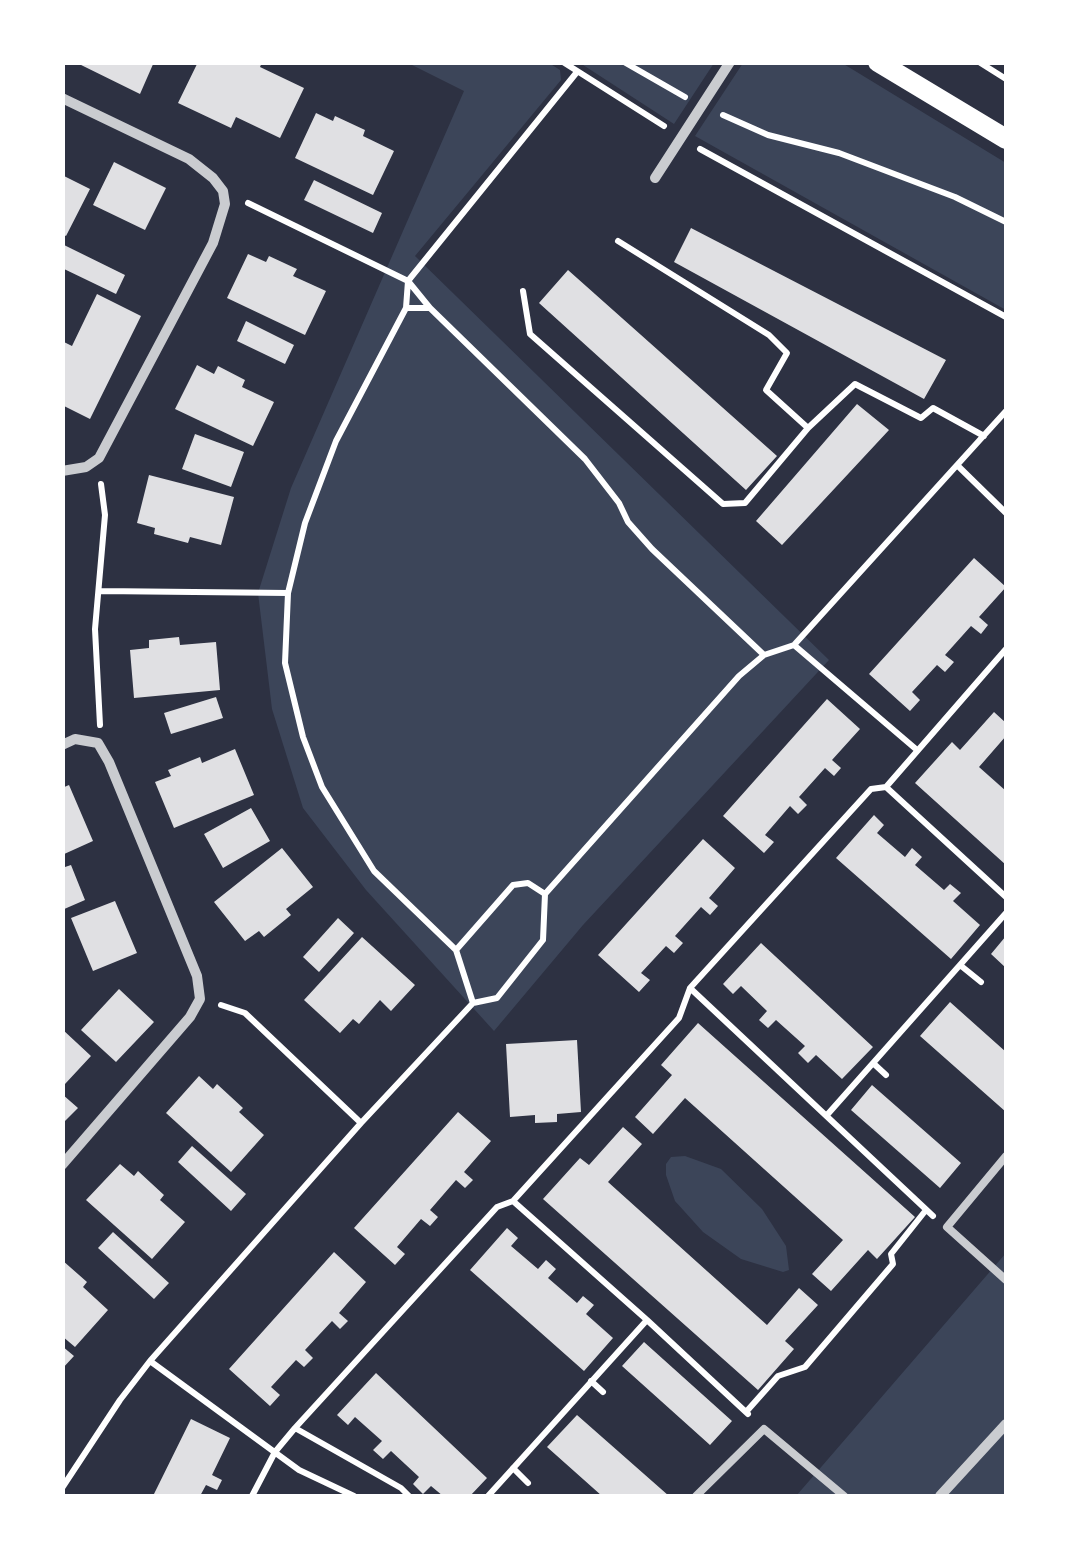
<!DOCTYPE html>
<html>
<head>
<meta charset="utf-8">
<style>
  body { margin:0 }
  #map { position:relative; width:1069px; height:1559px; overflow:hidden; background:#2d3142; font-family:Roboto,sans-serif }
  canvas { display:block }
  .frame { position:absolute; inset:0; border:65px solid #fff; pointer-events:none }
</style>
</head>
<body>
<div id="map">
<canvas width="1069" height="1559"></canvas>
<div class="frame"></div>
</div>
<script>
const ctx = document.querySelector('canvas').getContext('2d');
ctx.lineJoin = 'round';
function paint(path, color) { ctx.fillStyle = color; ctx.fill(path, 'evenodd'); }
const shape = rows => new Path2D(rows.map(r => 'M' + r).join(''));
function trace(path, color, width, dash) { ctx.strokeStyle = color; ctx.lineWidth = width; ctx.lineCap = dash ? 'butt' : 'round'; ctx.setLineDash(dash || []); ctx.stroke(path); }
paint(shape([
  [408,63,549,63,560,70,561,80,415,256,829,660,583,925,494,1031,366,890,303,808,272,709,258,593,291,488,464,91],
  [580,63,714,63,674,124],
  [743,63,842,63,1006,163,1006,310,695,136],
  [685,1156,721,1169,762,1209,786,1246,789,1270,783,1272,741,1259,703,1232,675,1201,666,1175,666,1164,671,1157],
  [1006,1253,1006,1496,796,1496,816,1473]
]), '#3c4559');
paint(shape([
  [75,62,154,62,140,94],
  [198,62,262,62,260,67,304,88,280,138,236,117,231,128,178,103],
  [316,113,333,121,335,116,365,130,363,136,394,151,373,195,295,158],
  [114,162,166,188,145,230,93,205],
  [62,175,90,189,66,236,62,234],
  [314,180,382,213,373,233,304,200],
  [691,228,946,360,924,399,674,262],
  [62,244,125,275,116,294,62,268],
  [248,254,266,262,269,256,297,269,293,276,326,291,305,335,227,298],
  [568,270,777,456,746,490,539,303],
  [97,294,141,316,90,419,62,405,62,341,72,346],
  [246,321,294,345,285,364,237,341],
  [197,365,214,374,218,366,245,380,242,387,274,402,253,446,175,409],
  [857,404,889,430,782,545,756,521],
  [195,434,244,452,231,487,182,469],
  [149,475,234,497,221,545,190,537,188,543,154,534,155,528,137,523],
  [974,558,1006,587,979,617,988,625,981,634,971,626,945,655,954,662,945,672,937,665,912,692,920,700,910,711,869,674],
  [179,637,180,645,216,642,220,690,134,698,130,650,149,648,149,640],
  [216,697,223,718,171,734,164,713],
  [827,699,860,729,832,760,841,768,834,776,825,768,799,797,807,805,798,814,790,806,765,835,774,842,764,853,723,816],
  [994,712,1006,723,1006,736,979,767,1006,791,1006,865,915,783,952,742,960,750],
  [235,749,254,795,174,828,155,782,171,776,168,770,200,757,202,763],
  [69,785,93,841,62,855,62,788],
  [251,808,270,841,223,868,204,834],
  [874,815,884,825,877,833,905,857,912,848,922,857,915,865,944,890,950,884,961,893,953,901,980,925,951,959,836,858],
  [703,839,735,868,709,898,718,906,710,915,701,907,675,936,683,943,674,953,666,946,641,973,650,980,639,992,598,955],
  [282,848,313,887,286,909,291,915,264,937,259,931,245,941,214,902],
  [71,865,85,900,62,910,62,868],
  [115,901,137,953,93,971,71,918],
  [338,918,354,933,319,972,303,957],
  [1006,936,1006,968,991,954],
  [362,937,415,985,391,1011,380,1000,359,1024,353,1019,340,1033,304,1000],
  [761,943,873,1047,842,1079,816,1055,808,1063,798,1053,805,1046,776,1020,768,1028,759,1020,767,1011,741,986,733,994,723,984],
  [119,989,154,1022,116,1062,81,1030],
  [950,1002,1006,1052,1006,1112,920,1036],
  [698,1023,915,1217,877,1259,868,1250,831,1291,812,1274,843,1240,685,1098,653,1134,635,1117,672,1075,661,1065],
  [62,1029,91,1056,65,1084,62,1081],
  [577,1040,581,1112,557,1114,557,1122,535,1123,535,1115,510,1117,506,1044],
  [199,1076,213,1089,217,1084,243,1108,239,1112,264,1135,231,1172,166,1113],
  [872,1085,961,1163,940,1188,851,1110],
  [62,1094,78,1108,62,1124],
  [458,1112,491,1141,464,1172,473,1180,465,1188,456,1180,430,1210,438,1217,430,1226,421,1219,397,1247,405,1254,395,1265,354,1228],
  [623,1127,642,1144,608,1182,767,1325,799,1288,818,1305,785,1341,794,1349,758,1390,543,1199,580,1158,589,1165],
  [192,1146,246,1194,231,1211,178,1162],
  [120,1164,134,1176,138,1171,164,1195,160,1200,185,1222,152,1259,86,1200],
  [507,1228,518,1238,511,1246,538,1269,546,1260,556,1269,548,1278,577,1303,583,1296,594,1305,586,1314,613,1338,584,1371,470,1270],
  [113,1232,169,1283,154,1299,98,1248],
  [334,1252,366,1282,339,1313,348,1321,340,1329,332,1321,305,1350,313,1358,304,1367,296,1360,271,1387,280,1395,270,1406,229,1369],
  [62,1260,87,1282,83,1287,108,1310,75,1347,62,1336],
  [644,1342,732,1421,710,1445,622,1366],
  [62,1346,74,1356,62,1369],
  [376,1373,487,1478,470,1496,443,1496,431,1486,423,1494,413,1484,419,1477,391,1451,383,1459,373,1450,382,1441,355,1417,348,1425,337,1415],
  [577,1415,669,1496,602,1496,547,1447],
  [191,1419,230,1438,212,1475,222,1480,217,1490,206,1485,200,1496,153,1496]
]), '#e0e0e3');
trace(shape([
  [563,62,664,126],
  [624,62,685,97],
  [979,62,1006,79],
  [723,115,768,135,839,153,955,197,1006,222],
  [700,149,1006,317],
  [248,203,408,281,406,308,336,441,305,523,288,593,285,663,303,737,322,787,374,871,456,950,473,1003],
  [618,241,769,335,787,353,766,390,808,428],
  [523,291,530,334,723,504,745,503,808,428,855,384,921,418,933,408,984,436],
  [406,308,430,308,585,459,619,503,628,522,652,549,764,655],
  [430,308,408,281,577,72],
  [957,465,1006,513],
  [100,591,288,593],
  [794,645,917,750],
  [100,725,95,629,105,515,101,484],
  [886,787,1006,897],
  [456,950,513,885,528,883,545,894],
  [960,965,981,982],
  [690,988,933,1216],
  [221,1005,245,1013,361,1123],
  [873,1063,886,1075],
  [827,1115,1006,913],
  [647,1320,748,1414],
  [150,1361,299,1470,354,1496],
  [591,1381,603,1392],
  [746,1412,778,1376,805,1367,893,1264,891,1254,926,1210],
  [295,1428,401,1488,409,1496],
  [513,1468,528,1483],
  [62,1488,120,1400,150,1361,361,1123,473,1003,497,998,543,940,545,894,739,676,764,655,794,645,1006,411],
  [252,1496,275,1452,295,1428,497,1207,513,1201,679,1018,690,988,871,789,886,787,1006,649],
  [488,1496,647,1320,513,1201]
]), '#fff', 6);
trace(shape([
  [1006,1156,947,1227,1006,1280],
  [696,1496,764,1429,844,1496]
]), '#caccd0', 8);
trace(shape([
  [62,98,189,159,213,178,223,191,225,204,213,243,99,458,86,467,62,471],
  [655,178,730,62],
  [62,745,75,739,98,743,109,762,197,976,200,999,190,1017,62,1165],
  [940,1496,1006,1424]
]), '#caccd0', 10);
trace(shape([
  [878,62,1006,139]
]), '#fff', 20);
</script>
</body>
</html>
